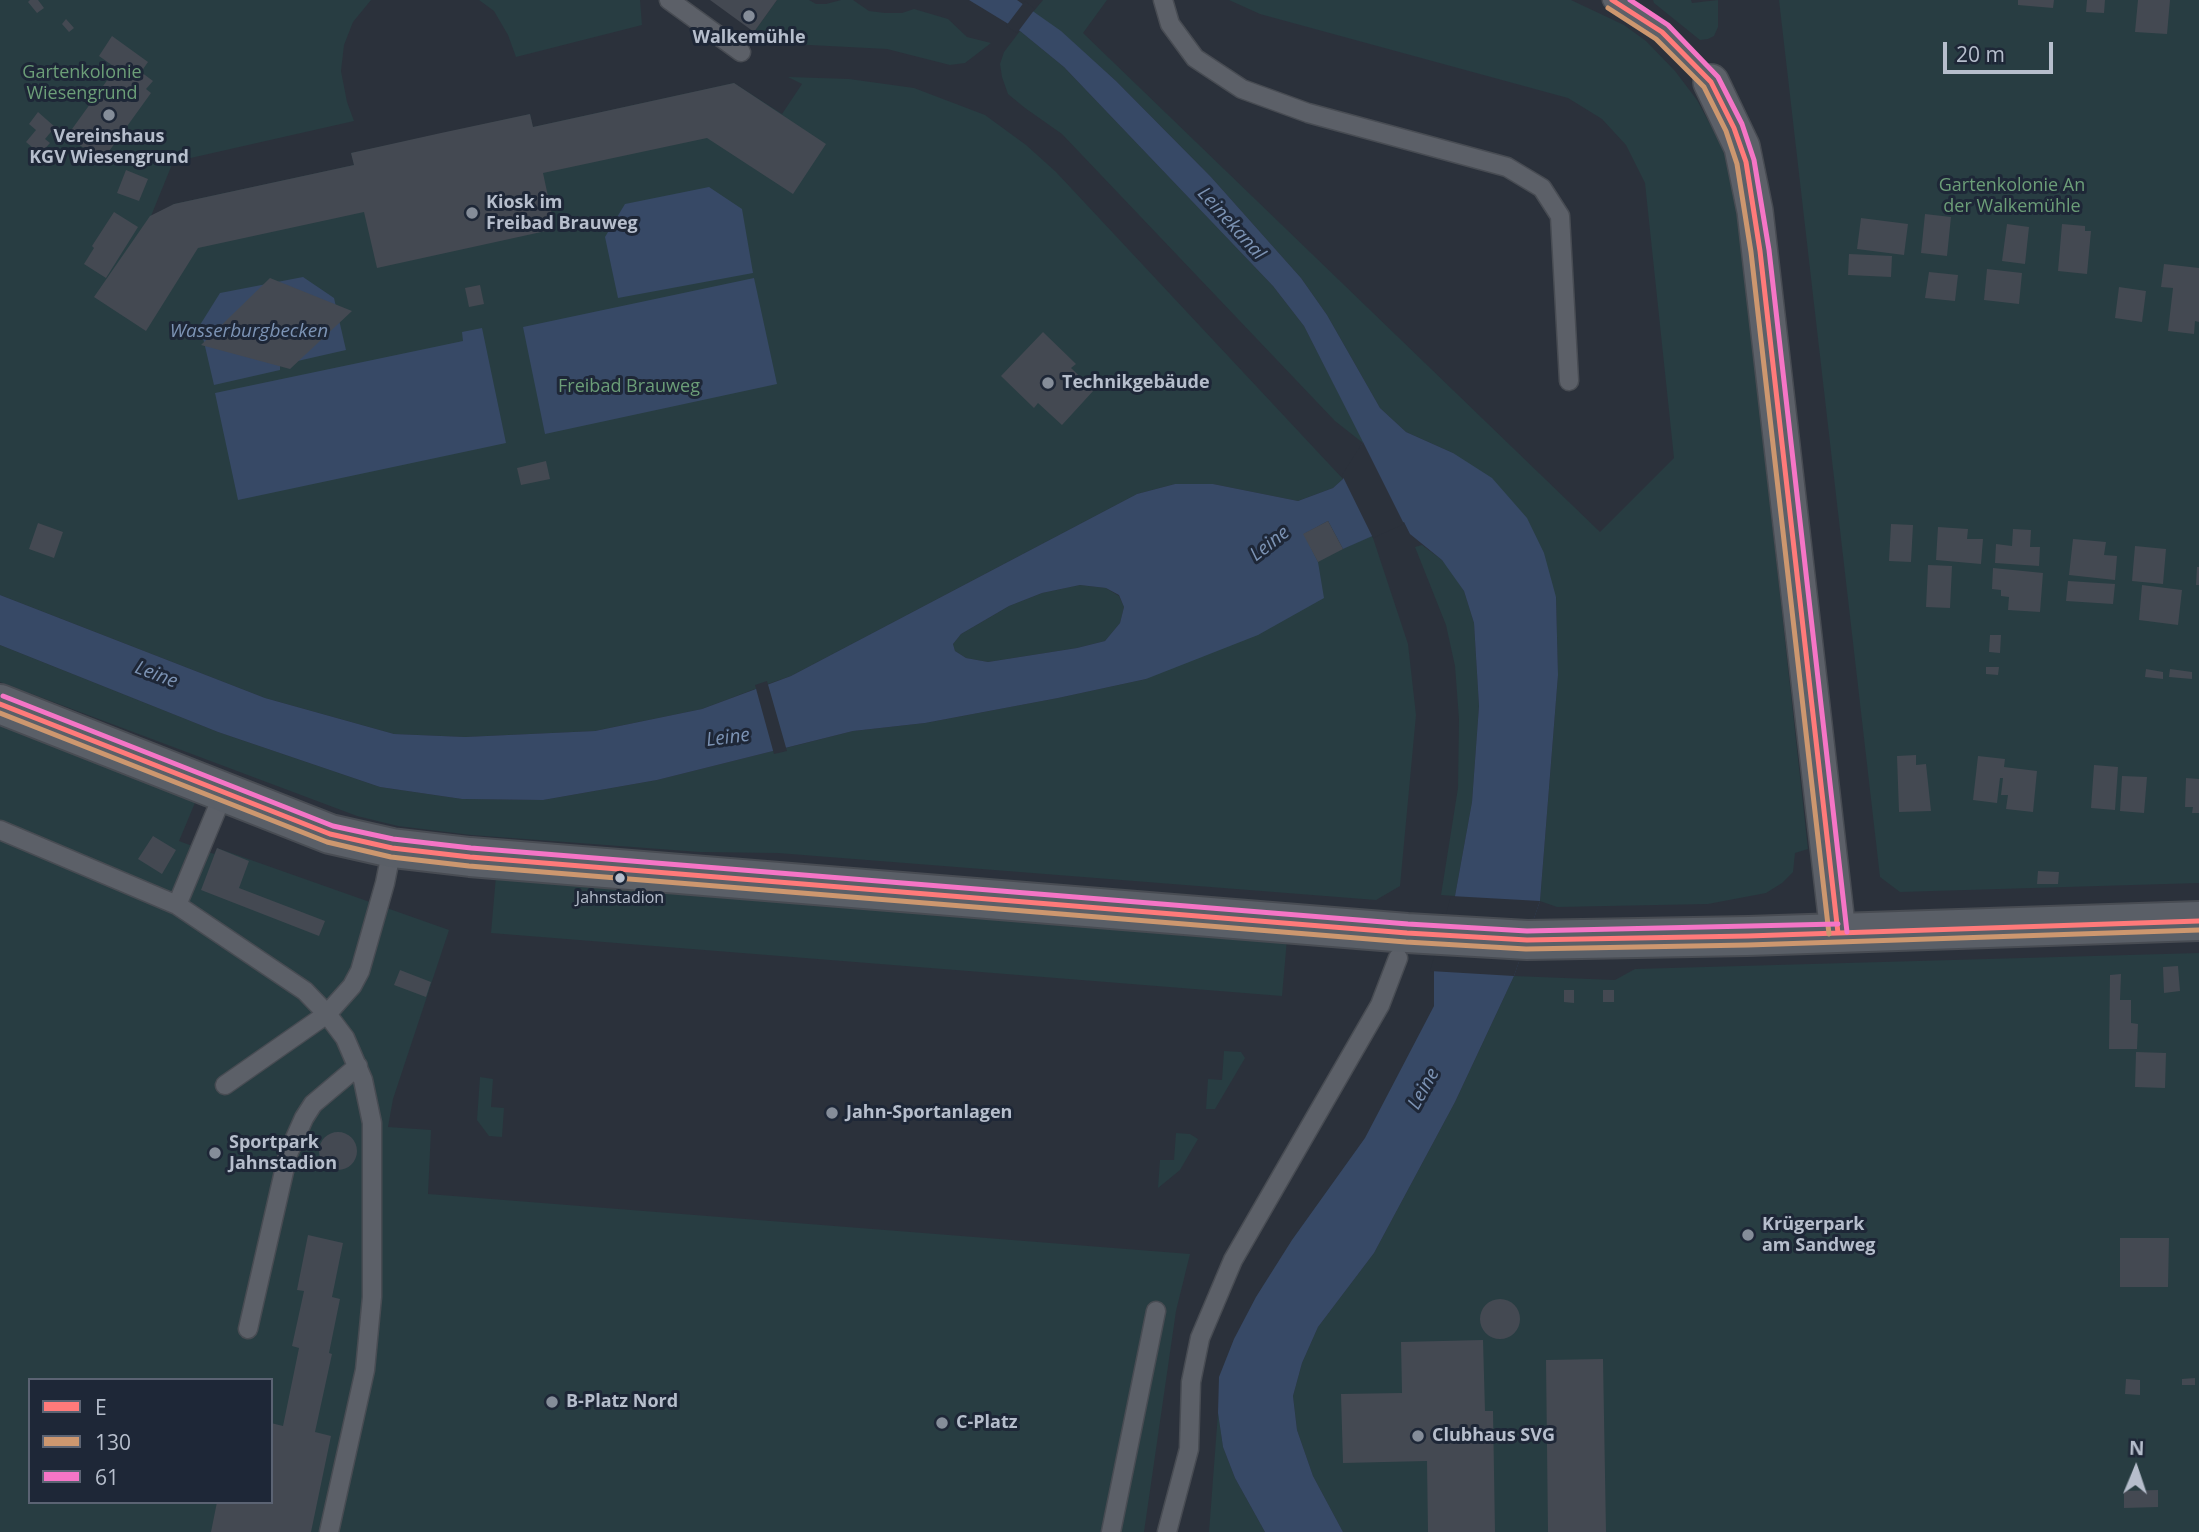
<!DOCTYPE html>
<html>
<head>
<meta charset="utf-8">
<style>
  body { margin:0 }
  #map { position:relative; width:2199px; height:1532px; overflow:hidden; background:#2b313b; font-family:"Open Sans",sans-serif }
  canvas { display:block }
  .legend { position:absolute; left:28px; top:1378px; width:245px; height:126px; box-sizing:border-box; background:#1e2737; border:2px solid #5b6373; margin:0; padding:9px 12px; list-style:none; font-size:21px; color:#b6becc }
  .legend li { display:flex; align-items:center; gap:14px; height:35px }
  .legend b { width:35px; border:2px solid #5b6373 }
  .north { position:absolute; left:2101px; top:1434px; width:70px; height:70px; -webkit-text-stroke:5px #1e2737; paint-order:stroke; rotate:2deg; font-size:19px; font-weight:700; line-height:28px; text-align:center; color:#b6becc }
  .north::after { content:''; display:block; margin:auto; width:24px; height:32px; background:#b6becc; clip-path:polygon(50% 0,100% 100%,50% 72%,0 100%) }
  .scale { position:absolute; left:1943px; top:42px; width:110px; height:32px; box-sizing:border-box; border:4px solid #b6becc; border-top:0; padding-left:9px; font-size:21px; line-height:24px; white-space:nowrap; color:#b6becc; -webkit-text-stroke:5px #1e2737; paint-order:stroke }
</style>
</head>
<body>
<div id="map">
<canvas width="2199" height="1532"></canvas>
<ul class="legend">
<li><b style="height:9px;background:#ff7a7a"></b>E</li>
<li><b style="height:9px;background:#cd976f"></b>130</li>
<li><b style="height:9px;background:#f575c6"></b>61</li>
</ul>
<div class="north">N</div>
<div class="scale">20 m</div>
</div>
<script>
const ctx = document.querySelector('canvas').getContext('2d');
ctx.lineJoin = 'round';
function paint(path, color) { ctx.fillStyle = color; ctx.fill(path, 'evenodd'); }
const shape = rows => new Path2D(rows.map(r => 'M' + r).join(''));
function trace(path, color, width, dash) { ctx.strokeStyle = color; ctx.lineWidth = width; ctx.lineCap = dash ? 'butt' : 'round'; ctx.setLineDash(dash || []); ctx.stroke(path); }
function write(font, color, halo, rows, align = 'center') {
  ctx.font = font + ' "Open Sans",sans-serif'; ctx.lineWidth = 6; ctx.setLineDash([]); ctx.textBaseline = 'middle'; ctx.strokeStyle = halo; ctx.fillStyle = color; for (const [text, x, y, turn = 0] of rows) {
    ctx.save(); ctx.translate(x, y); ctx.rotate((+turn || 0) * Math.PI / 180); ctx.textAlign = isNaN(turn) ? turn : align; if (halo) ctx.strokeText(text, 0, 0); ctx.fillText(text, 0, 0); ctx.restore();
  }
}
paint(shape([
  [0,0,371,0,353,22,344,45,341,71,347,102,354,121,173,162,151,216,174,204,354,165,351,153,530,114,533,127,734,83,782,114,802,84,788,77,849,79,914,88,985,115,1026,145,1056,172,1343,479,1333,488,1298,501,1213,484,1175,484,1137,494,791,676,768,684,786,748,853,731,925,723,1058,698,1146,679,1303,534,1328,521,1343,549,1372,535,1408,644,1416,715,1400,886,1376,900,778,853,700,852,471,835,398,826,357,816,0,682,0,645,218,732,380,787,462,799,543,800,657,780,773,751,755,689,702,709,595,731,465,737,394,734,265,698,0,595],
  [479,0,640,0,642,25,516,57,508,35,494,11],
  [777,0,809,0,816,4,826,4,841,0,853,0,869,11,885,13,902,13,914,9,948,19,967,37,991,43,965,63,950,65,887,49,771,43,754,32],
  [1043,0,1107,0,1083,33,1600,532,1674,458,1645,183,1626,145,1602,119,1568,98,1260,14,1229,0,1571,0,1624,25,1646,41,1675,71,1697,100,1725,152,1735,186,1808,849,1795,853,1793,872,1782,883,1766,893,1708,904,1557,907,1540,901,1558,675,1556,597,1453,453,1406,432,1380,408,1327,315,1301,278,1211,177,1116,81,1061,32,1033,12],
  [1653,0,1691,0,1692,3,1718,0,1718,27,1714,36,1708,39,1700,40,1654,3],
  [1779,0,2199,0,2199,883,1900,892,1880,877],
  [1020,31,1064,67,1273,286,1304,326,1364,442,1363,443,1335,421,1062,134,1025,108,1008,94,1002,77,1000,64,1004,52],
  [1422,545,1442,560,1452,572,1464,591,1474,623,1479,706,1472,802,1455,896,1441,895,1458,788,1459,719,1455,666,1446,625,1415,547],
  [1080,585,1106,588,1119,596,1124,607,1120,623,1105,641,1077,648,988,662,966,658,955,651,953,644,961,634,1009,606,1042,593],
  [0,724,197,798,179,841,214,854,217,848,449,930,393,1099,388,1127,431,1130,428,1194,1190,1254,1176,1311,1144,1532,0,1532],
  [30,1380,271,1380,271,1502,30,1502],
  [496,876,1287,939,1282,996,491,933],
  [2199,953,2199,1532,1343,1532,1313,1476,1297,1430,1293,1396,1302,1363,1318,1327,1374,1253,1455,1102,1514,976,1615,980,1635,969],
  [1224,1051,1241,1052,1245,1058,1215,1109,1206,1109,1208,1079,1222,1080],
  [480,1077,493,1079,491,1107,504,1108,502,1137,489,1136,477,1120],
  [1176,1133,1190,1134,1198,1139,1180,1170,1158,1188,1160,1160,1174,1160],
  [1218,1413,1223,1447,1235,1478,1265,1532,1209,1532]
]), '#283d42');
paint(shape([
  [969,0,1017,0,1061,31,1116,81,1211,177,1301,278,1327,315,1380,408,1406,432,1453,453,1492,478,1527,518,1544,553,1556,597,1558,675,1540,901,1514,976,1455,1102,1374,1253,1318,1327,1302,1363,1293,1396,1297,1430,1313,1476,1343,1532,1265,1532,1235,1478,1223,1447,1218,1413,1219,1377,1234,1339,1256,1297,1292,1240,1365,1138,1434,1006,1434,971,1455,896,1472,802,1479,706,1474,623,1464,591,1442,560,1410,534,1404,522,1343,549,1328,521,1304,534,1318,562,1324,598,1258,635,1146,679,1058,698,925,723,853,731,657,780,543,800,462,799,380,787,218,732,0,645,0,595,265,698,394,734,465,737,595,731,702,709,791,676,1137,494,1175,484,1213,484,1298,501,1333,488,1343,479,1363,442,1304,326,1273,286,1064,67,1020,31],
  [1080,585,1106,588,1119,595,1124,607,1120,623,1105,641,1077,648,988,662,966,658,955,651,953,644,961,634,1009,606,1042,593],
  [709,187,742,209,753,273,618,298,605,237,625,204],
  [303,277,334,298,346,350,280,365,280,370,214,385,200,325,220,293],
  [754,278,777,384,545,434,523,327],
  [482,328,506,443,238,500,215,393,463,341,462,332]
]), '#374966');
paint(shape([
  [1025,1,1035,9,1017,33,1006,26],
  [1363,442,1404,524,1373,538,1342,475],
  [767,681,787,751,774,754,755,685],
  [1451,896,1540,901,1514,976,1430,971]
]), '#2b313b');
paint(shape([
  [30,0,38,0,44,8,37,13,28,2],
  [710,0,777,0,754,32],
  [2018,0,2054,0,2053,8,2018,5],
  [2087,0,2105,0,2104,13,2086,12],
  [2138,0,2170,0,2167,34,2135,32],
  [66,19,74,28,69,32,62,24],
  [112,36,148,62,141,72,153,81,146,89,151,93,102,161,67,136,116,68,99,56],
  [734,83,826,144,793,194,707,138,543,173,555,229,377,268,364,212,198,248,146,331,94,297,150,216,174,204,354,165,351,153,441,133,530,114,533,127],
  [38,112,55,127,45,139,50,143,40,154,26,142,36,130,29,124],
  [126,170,148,179,139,201,117,193],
  [114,212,138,227,106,278,84,264,94,248,92,246],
  [1925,214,1951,217,1947,256,1921,253],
  [1861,218,1908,224,1904,255,1857,249],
  [2007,224,2029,227,2025,264,2002,261],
  [2062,224,2085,226,2085,231,2091,231,2087,274,2058,271],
  [1849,254,1892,256,1891,277,1848,275],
  [2164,264,2199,268,2199,322,2195,321,2194,334,2168,331,2173,288,2161,287],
  [1987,269,2022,273,2019,304,1984,300],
  [1929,272,1958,275,1955,301,1925,298],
  [270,278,352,311,290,369,201,345],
  [480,285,484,304,469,307,465,288],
  [2119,287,2146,291,2142,322,2115,318],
  [1043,332,1076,364,1071,368,1094,390,1062,425,1038,403,1034,408,1001,376],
  [546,461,550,479,521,485,517,468],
  [1328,521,1343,549,1318,562,1303,534],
  [38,523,63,532,54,558,29,549],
  [1891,524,1913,525,1911,562,1889,561],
  [1938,527,1968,529,1967,539,1983,539,1981,564,1936,560],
  [2013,529,2031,530,2030,547,2040,547,2039,566,1995,563,1996,544,2012,546],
  [2073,539,2106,542,2104,555,2117,556,2115,580,2069,575],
  [2135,546,2166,549,2163,584,2132,581],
  [1928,565,1952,566,1950,608,1926,607],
  [2197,567,2199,567,2199,585,2196,585],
  [1993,568,2043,573,2040,612,2008,610,2009,597,2001,596,2001,590,1992,589],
  [2068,581,2115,584,2113,604,2066,601],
  [2142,585,2182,590,2178,625,2139,620],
  [1990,635,2001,635,2000,653,1989,652],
  [1986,667,1999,667,1998,675,1986,674],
  [2146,669,2163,672,2163,679,2145,677],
  [2170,669,2192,672,2192,679,2169,677],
  [1916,755,1916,765,1926,764,1931,811,1899,812,1897,756],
  [1978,756,2005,759,2004,767,2037,771,2033,812,2006,809,2008,795,2001,795,2003,778,2000,778,1997,803,1973,800],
  [2094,765,2118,767,2115,810,2091,808],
  [2122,776,2147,777,2144,813,2120,811],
  [2186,778,2199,779,2199,813,2192,813,2193,807,2185,807],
  [153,836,176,850,162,874,138,859],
  [217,848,249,861,239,888,325,921,319,936,201,890],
  [2038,871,2059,872,2058,884,2037,884],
  [2178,966,2180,991,2164,993,2163,967],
  [400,970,431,982,426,997,394,985],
  [2121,974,2120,1000,2131,1000,2131,1023,2138,1024,2137,1049,2109,1049,2110,975],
  [1564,990,1574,990,1574,1003,1564,1002],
  [1603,990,1614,990,1614,1002,1603,1002],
  [2136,1052,2166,1053,2165,1088,2135,1087],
  '319 1151a19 19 0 1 1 38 0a19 19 0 1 1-38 0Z',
  [308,1235,343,1243,332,1297,340,1299,329,1353,332,1354,315,1432,331,1436,311,1532,211,1532,217,1502,271,1502,271,1423,283,1426,299,1348,292,1346,304,1291,297,1290],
  [2120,1238,2169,1238,2168,1287,2120,1287],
  '1480 1319a20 20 0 1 1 40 0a20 20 0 1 1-40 0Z',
  [1483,1340,1485,1411,1493,1411,1495,1532,1428,1532,1427,1461,1343,1463,1341,1394,1402,1393,1401,1342],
  [1603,1359,1606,1532,1548,1532,1546,1360],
  [2195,1378,2195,1385,2182,1385,2182,1379],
  [2126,1379,2140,1380,2140,1395,2125,1394],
  [2158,1490,2158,1507,2124,1508,2124,1491]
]), '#444952');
const lane = shape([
  [669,0,741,52],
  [1163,0,1170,24,1195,58,1242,89,1308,113,1507,167,1542,188,1560,216,1569,381],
  [1612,0,1637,14,1662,32,1711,82],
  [0,830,177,905,305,991,327,1014,345,1038,363,1080,372,1123,372,1297,365,1370,329,1532],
  [177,905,224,792],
  [225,1085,327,1014,352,986,360,971,385,883,392,848],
  [248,1329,288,1154,304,1118,313,1104,358,1066],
  [1111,1532,1156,1311],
  [1167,1532,1189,1449,1191,1382,1200,1338,1233,1260,1380,1005,1398,958]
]);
const street = shape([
  [1711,82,1742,147,1755,211,1838,933]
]);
const secondary = shape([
  [0,704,330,834,392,848,470,857,1407,933,1527,940,1748,936,2199,921]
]);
trace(lane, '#484c53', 21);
trace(street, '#484c53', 38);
trace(secondary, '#484c53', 42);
trace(lane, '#5c6068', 18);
trace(street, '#5c6068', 35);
trace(secondary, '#5a5f67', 38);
trace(shape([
  [1612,0,1662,32,1711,82,1734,128,1746,162,1760,251,1838,933],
  [0,704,330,834,392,848,470,857,1407,933,1527,940,1748,936,2199,921]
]), '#ff7a7a', 5);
trace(shape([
  [1608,8,1656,39,1704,87,1726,131,1737,164,1751,252,1829,934],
  [0,713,327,842,391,857,469,866,1406,942,1526,949,1748,945,2199,930]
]), '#cd976f', 5);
trace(shape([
  [1630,0,1668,25,1718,77,1742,124,1754,160,1769,250,1847,932],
  [3,696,333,826,393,839,471,848,1408,924,1527,931,1838,924]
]), '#f575c6', 5);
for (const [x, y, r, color] of [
  [749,16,7,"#858d99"],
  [109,115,7,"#858d99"],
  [472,213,7,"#858d99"],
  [1048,383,7,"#858d99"],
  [620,878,6,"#b6becc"],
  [832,1113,7,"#858d99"],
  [215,1153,7,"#858d99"],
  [1748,1235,7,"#858d99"],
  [552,1402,7,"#858d99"],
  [942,1423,7,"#858d99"],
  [1418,1436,7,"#858d99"]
]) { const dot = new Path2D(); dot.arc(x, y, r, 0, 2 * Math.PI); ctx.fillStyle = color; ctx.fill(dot); trace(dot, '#1e2737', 2.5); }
write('16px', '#b6becc', '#1e2737', [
  ["Jahnstadion",620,898]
]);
write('bold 18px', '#b6becc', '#1e2737', [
  ["Walkemühle",749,38,"center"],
  ["Vereinshaus",109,137,"center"],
  ["KGV Wiesengrund",109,158,"center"],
  ["Kiosk im",486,203],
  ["Freibad Brauweg",486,224],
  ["Technikgebäude",1062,383],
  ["Jahn-Sportanlagen",846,1113],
  ["Sportpark",229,1143],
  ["Jahnstadion",229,1164],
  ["Krügerpark",1762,1225],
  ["am Sandweg",1762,1246],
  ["B-Platz Nord",566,1402],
  ["C-Platz",956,1423],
  ["Clubhaus SVG",1432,1436]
], 'left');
write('18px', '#6c9e78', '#1e2737', [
  ["Gartenkolonie",82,73],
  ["Wiesengrund",82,94],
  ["Gartenkolonie An",2012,186],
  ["der Walkemühle",2012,207],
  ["Freibad Brauweg",629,387]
]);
write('italic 19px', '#7c93b4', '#1e2737', [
  ["Leinekanal",1231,224,48],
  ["Wasserburgbecken",249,332],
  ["Leine",1270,544,-38],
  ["Leine",156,675,21],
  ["Leine",728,738,-7],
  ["Leine",1424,1089,-61]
]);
</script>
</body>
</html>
